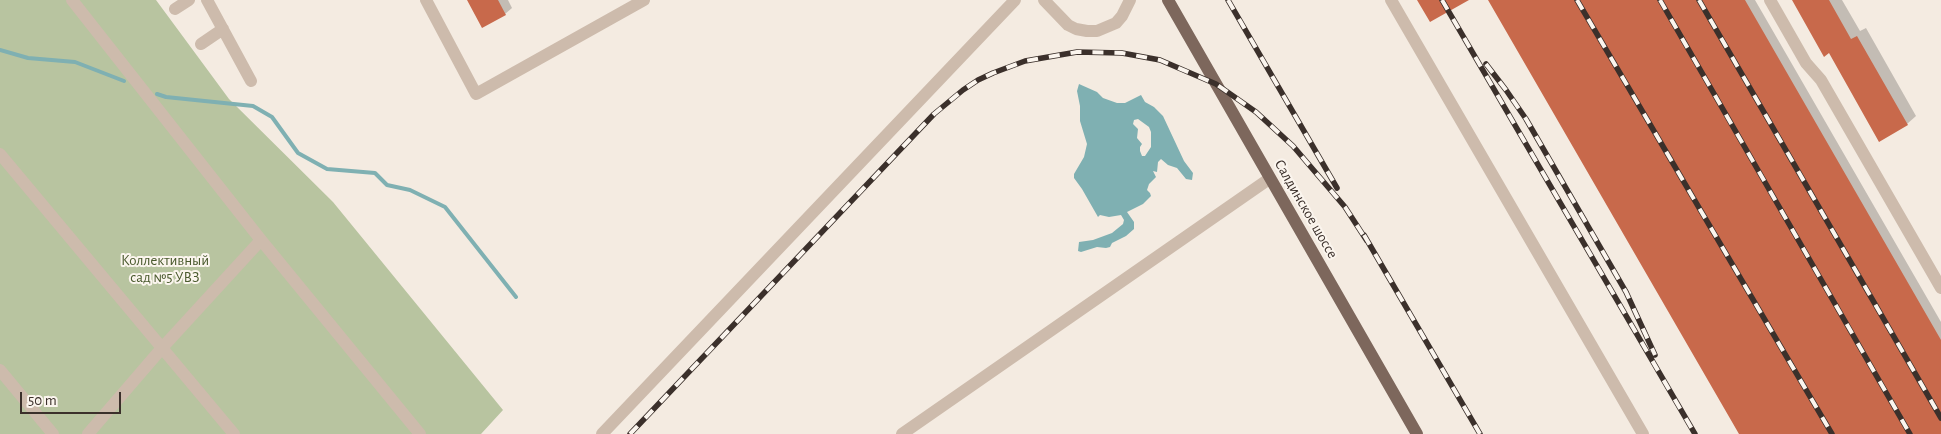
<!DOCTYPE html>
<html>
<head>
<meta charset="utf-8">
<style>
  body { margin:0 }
  #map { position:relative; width:1941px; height:434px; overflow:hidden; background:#f4ebe1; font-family:"Alegreya Sans",sans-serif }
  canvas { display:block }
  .scale { position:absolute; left:20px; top:392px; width:101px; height:22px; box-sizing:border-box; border:2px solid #3b302b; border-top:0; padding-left:6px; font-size:15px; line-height:18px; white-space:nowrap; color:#3b302b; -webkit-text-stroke:4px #fbf5ee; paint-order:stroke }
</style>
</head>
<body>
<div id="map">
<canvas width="1941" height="434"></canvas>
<div class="scale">50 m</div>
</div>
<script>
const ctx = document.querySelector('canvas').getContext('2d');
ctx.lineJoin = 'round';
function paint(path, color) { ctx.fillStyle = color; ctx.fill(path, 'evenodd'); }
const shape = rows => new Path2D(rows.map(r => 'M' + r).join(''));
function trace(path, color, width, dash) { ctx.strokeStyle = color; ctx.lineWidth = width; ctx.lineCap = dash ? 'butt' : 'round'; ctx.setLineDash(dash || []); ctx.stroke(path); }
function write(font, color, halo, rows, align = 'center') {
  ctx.font = font + ' "Alegreya Sans",sans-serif'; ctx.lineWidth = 4; ctx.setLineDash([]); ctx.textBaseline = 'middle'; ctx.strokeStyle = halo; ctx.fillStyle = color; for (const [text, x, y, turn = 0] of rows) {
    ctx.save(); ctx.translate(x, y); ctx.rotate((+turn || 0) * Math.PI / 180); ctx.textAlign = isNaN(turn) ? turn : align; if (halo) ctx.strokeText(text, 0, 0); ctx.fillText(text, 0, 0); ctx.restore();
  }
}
paint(shape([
  [0,0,156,0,229,99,333,202,503,410,481,434,0,434]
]), '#b8c4a0');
paint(shape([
  [1079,84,1097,92,1103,98,1117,103,1125,103,1141,95,1145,102,1154,107,1163,116,1184,161,1193,173,1192,180,1186,179,1177,168,1168,165,1161,159,1158,162,1157,172,1153,171,1156,177,1149,184,1147,190,1150,193,1151,196,1143,204,1127,212,1134,222,1134,229,1126,236,1112,243,1110,247,1106,248,1097,247,1081,252,1078,251,1079,242,1093,240,1112,233,1123,224,1124,220,1121,215,1109,217,1100,215,1098,217,1082,189,1074,178,1074,174,1084,157,1087,144,1080,121,1080,106,1077,91],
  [1138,119,1149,127,1151,132,1151,147,1145,156,1142,156,1140,151,1140,147,1142,144,1137,138,1138,129,1133,124,1134,120]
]), '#7fb0b2');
paint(shape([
  [468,0,508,0,512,8,505,14],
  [1490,0,1755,0,1941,322,1941,434,1741,434],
  [1793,0,1842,0,1860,31,1866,28,1916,116,1907,124,1830,52]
]), '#0003');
trace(shape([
  [0,50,28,58,75,62,124,81],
  [157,94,166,97,253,106,272,117,298,153,327,169,375,173,387,185,410,190,445,207,516,297]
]), '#7fb0b2', 4);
paint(shape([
  [467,0,498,0,506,15,482,28],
  [1417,0,1469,0,1430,22],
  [1488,0,1745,0,1941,340,1941,434,1739,434],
  [1792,0,1829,0,1851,39,1857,36,1908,125,1879,142,1829,53,1824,57]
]), '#c8694b');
trace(shape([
  [72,0,261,240,420,434],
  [207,0,251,81],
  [426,0,476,94,644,0],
  [1044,0,1068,25,1076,29,1087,31,1097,31,1116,23,1122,16,1130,0],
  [1391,0,1643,434],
  [1770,0,1806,63,1821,80,1941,288],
  [175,9,189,0],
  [201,44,223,29],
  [0,154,234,434],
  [0,370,53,434],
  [88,434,162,348,261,240],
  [602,434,1015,0],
  [902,434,1269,179]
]), '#cdbbac', 12);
trace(shape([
  [1168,0,1417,434]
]), '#7d675c', 12);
const rail = shape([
  [1228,0,1337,188],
  [1442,0,1695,434],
  [1577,0,1832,434],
  [1660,0,1910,434],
  [1699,0,1941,418],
  [1486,64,1506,90,1526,119,1626,292,1655,355],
  [1364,235,1480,434],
  [630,434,934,114,963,90,978,80,993,73,1025,61,1077,52,1122,53,1160,60,1216,84,1256,112,1293,146,1345,207,1367,241]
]);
trace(rail, '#3b302b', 5.5);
trace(rail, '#fbf5ee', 4, [11]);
write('15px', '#3b302b', '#fbf5ee', [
  ["Салдинское шоссе",1306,209,60]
]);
write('15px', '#4a5a2e', '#fbf5ee', [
  ["Коллективный",165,260],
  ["сад №5 УВЗ",165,277]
]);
</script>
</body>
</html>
